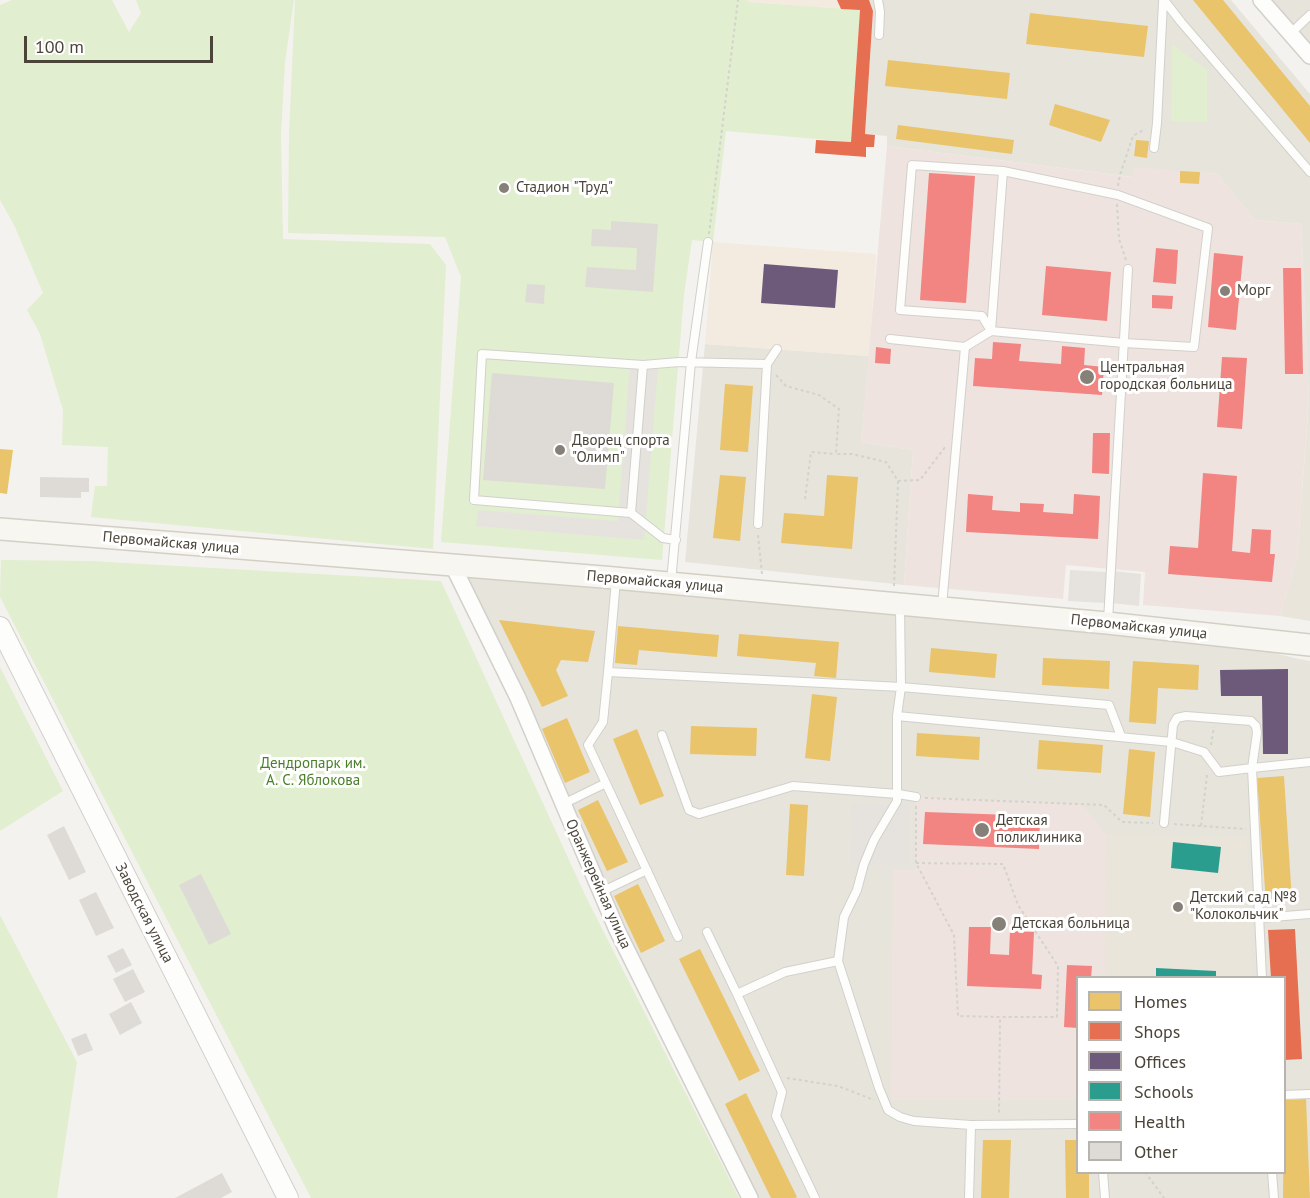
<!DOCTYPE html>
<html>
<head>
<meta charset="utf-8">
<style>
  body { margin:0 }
  #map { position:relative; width:1310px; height:1198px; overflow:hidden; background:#f4f2ee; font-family:"PT Sans",sans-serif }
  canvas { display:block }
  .legend { position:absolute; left:1076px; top:976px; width:210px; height:198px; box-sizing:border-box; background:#fff; border:2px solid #b7b4b0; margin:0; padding:8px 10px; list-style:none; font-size:18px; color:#4b4439 }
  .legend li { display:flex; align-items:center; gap:12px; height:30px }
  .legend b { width:30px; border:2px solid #b7b4b0 }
  .scale { position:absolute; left:24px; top:36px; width:189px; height:27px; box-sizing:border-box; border:3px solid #4b4439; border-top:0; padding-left:8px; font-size:18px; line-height:21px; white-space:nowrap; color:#4b4439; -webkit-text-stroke:4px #fff; paint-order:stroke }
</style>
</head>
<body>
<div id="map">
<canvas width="1310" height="1198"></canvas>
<ul class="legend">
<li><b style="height:16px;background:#e9c46a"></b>Homes</li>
<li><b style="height:16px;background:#e76f51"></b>Shops</li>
<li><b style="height:16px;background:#6d597a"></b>Offices</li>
<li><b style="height:16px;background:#2a9d8f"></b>Schools</li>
<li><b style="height:16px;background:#f28482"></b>Health</li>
<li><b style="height:16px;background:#dedbd6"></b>Other</li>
</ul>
<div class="scale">100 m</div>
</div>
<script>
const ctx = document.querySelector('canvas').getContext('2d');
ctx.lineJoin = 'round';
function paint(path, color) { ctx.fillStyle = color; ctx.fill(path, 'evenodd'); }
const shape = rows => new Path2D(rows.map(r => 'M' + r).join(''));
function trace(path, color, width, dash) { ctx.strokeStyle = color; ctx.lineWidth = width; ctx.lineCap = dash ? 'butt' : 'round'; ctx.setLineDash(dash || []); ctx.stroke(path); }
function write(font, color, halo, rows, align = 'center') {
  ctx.font = font + ' "PT Sans",sans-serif'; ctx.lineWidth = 6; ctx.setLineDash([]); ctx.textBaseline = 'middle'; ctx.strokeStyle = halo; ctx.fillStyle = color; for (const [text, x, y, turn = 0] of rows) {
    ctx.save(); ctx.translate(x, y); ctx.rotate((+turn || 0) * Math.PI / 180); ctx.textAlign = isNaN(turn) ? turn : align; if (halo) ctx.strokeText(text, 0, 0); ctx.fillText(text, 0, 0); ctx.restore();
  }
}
paint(shape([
  [869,0,1231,0,1310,94,1310,427,1307,427,1309,398,1301,224,1255,220,1217,174,1135,168,1133,177,887,146,887,136,865,134,873,11],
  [1266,0,1310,0,1310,52],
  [705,344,869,356,861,442,913,450,904,585,685,562],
  [453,566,1195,634,1299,659,1310,661,1310,1198,752,1198,617,930],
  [1078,978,1284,978,1284,1172,1078,1172]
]), '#e7e4dc');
paint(shape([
  [747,0,869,0,873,11,747,2],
  [713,242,876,254,869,356,705,344]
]), '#f3ebdf');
paint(shape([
  [1307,427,1310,427,1310,621,1280,616,1297,557],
  [1106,834,1247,836,1252,977,1105,978]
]), '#eae5da');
paint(shape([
  [887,146,1132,177,1135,167,1217,174,1255,220,1301,224,1309,398,1297,557,1280,616,1143,605,1145,572,1066,565,1063,599,904,585,913,450,861,442],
  [916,797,1082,804,1106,834,1105,977,1078,978,1077,1100,891,1100,893,870,916,870]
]), '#eee3df');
paint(shape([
  [12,0,112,0,129,32,141,13,136,0,294,0,285,62,281,135,283,239,430,244,446,265,433,549,91,517,95,486,107,486,108,447,62,445,63,410,40,334,27,310,43,293,14,225,0,200,0,5],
  [295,0,747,0,748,2,860,10,851,142,726,131,713,242,692,240,684,295,662,560,441,542,461,277,445,237,288,233,289,134],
  [1172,44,1207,70,1207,122,1171,121],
  [1,560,90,561,441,581,586,897,739,1198,311,1198,0,597],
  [0,667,63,791,0,831],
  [0,915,77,1062,57,1198,0,1198]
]), '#e1eecf');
paint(shape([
  [630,365,658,368,644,540,476,526,478,510,618,521],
  [1070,570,1107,572,1105,603,1068,601],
  [1114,571,1141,574,1139,606,1111,603],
  [851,804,910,804,910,865,850,865]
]), '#e6e3df');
paint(shape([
  [1193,0,1223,0,1310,106,1310,143],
  [1030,13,1148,26,1144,57,1026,44],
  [888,60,1010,73,1007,99,885,86],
  [1055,104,1110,120,1101,142,1049,125],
  [898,125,1014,140,1012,154,896,139],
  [1136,140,1149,141,1147,158,1134,156],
  [1180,171,1200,172,1199,184,1180,183],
  [725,384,753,386,748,452,720,450],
  [0,449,13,450,7,494,0,493],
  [720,475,746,477,740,541,713,538],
  [827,475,858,477,852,549,781,543,784,513,824,516],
  [499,620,595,631,588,662,561,660,556,670,568,696,542,707],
  [618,626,719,635,717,657,639,650,637,665,615,663],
  [739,634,839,642,836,678,814,676,816,663,737,656],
  [931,648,997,654,995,678,929,672],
  [1043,658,1110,661,1109,689,1042,685],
  [1133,661,1199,665,1198,690,1158,688,1156,724,1129,722],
  [812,694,837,697,830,761,805,758],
  [567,718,590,772,565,783,542,729],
  [691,726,757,728,756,756,690,754],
  [637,729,664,796,640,805,613,739],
  [917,733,980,737,979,760,916,756],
  [1039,740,1103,745,1101,773,1037,769],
  [1129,749,1155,752,1150,817,1123,814],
  [1284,776,1292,901,1266,903,1257,778],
  [598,800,628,862,607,871,578,810],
  [790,804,808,805,804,876,786,875],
  [638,884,665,941,641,953,614,896],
  [700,949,760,1071,739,1081,679,959],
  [746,1093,797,1197,795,1198,771,1198,725,1104],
  [1306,1099,1310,1198,1283,1198,1284,1100],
  [983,1140,1011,1140,1009,1198,981,1198],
  [1065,1140,1078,1140,1078,1172,1089,1172,1089,1198,1066,1198]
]), '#e9c46a');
paint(shape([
  [837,0,869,0,873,11,865,134,875,135,874,147,866,147,866,157,815,153,816,140,851,142,860,10,841,9],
  [1295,929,1302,1059,1284,1060,1284,978,1271,978,1268,930]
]), '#e76f51');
paint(shape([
  [764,264,838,270,835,308,761,303],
  [1288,669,1288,754,1263,754,1262,696,1221,696,1220,670]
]), '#6d597a');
paint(shape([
  [1173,842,1221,847,1218,873,1171,868],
  [1156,968,1216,971,1216,978,1156,978]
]), '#2a9d8f');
paint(shape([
  [929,173,975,176,966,303,920,300],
  [1156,248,1178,250,1176,284,1153,282],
  [1214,253,1243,256,1236,330,1208,327],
  [1046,266,1111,272,1107,321,1042,315],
  [1283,268,1301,268,1303,374,1285,374],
  [1152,295,1173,296,1172,309,1152,308],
  [993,342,1021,344,1019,361,1061,364,1062,346,1085,348,1084,365,1104,367,1102,395,973,386,975,358,992,359],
  [876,347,891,349,890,364,875,363],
  [1222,357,1247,358,1242,429,1217,427],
  [1093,433,1110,433,1109,474,1092,473],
  [1203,473,1237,476,1232,551,1250,553,1252,529,1271,530,1270,554,1275,554,1272,582,1168,574,1170,546,1198,548],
  [968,494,993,496,992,510,1020,512,1020,503,1044,504,1043,512,1073,514,1074,494,1100,496,1098,539,966,532],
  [925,812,1040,816,1039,849,923,844],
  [969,927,991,927,990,954,1009,955,1010,931,1034,932,1032,974,1042,975,1041,989,967,986],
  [1067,965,1092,966,1091,978,1078,978,1078,1028,1064,1027]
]), '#f28482');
paint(shape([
  [611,221,658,224,653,292,585,287,587,267,636,270,637,248,591,246,592,229,611,230],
  [527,284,545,285,544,304,525,302],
  [492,373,614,383,605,489,483,480],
  [40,477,89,478,89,492,81,492,81,498,40,497],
  [64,826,86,872,69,880,47,835],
  [201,874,231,934,209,945,179,885],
  [96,892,114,928,96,936,79,900],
  [123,948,132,965,116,973,107,956],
  [133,969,145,992,125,1002,113,979],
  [131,1002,142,1023,120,1035,109,1014],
  [86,1033,93,1050,78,1056,71,1039],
  [222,1173,232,1192,221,1198,175,1198]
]), '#dedbd6');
const service = shape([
  [878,0,880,12,879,35],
  [1164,0,1181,22,1310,172],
  [1291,33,1310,15],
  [1154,148,1157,123,1163,2],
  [912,165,1003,171,991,331,982,316,900,310,912,165],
  [890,339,965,347,991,331,1124,343,1194,347,1208,228,1118,195,1003,171],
  [767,364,777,349],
  [643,365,679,362,767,364,758,524],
  [631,513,474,500,482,354,643,365,631,513,663,538,676,540],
  [616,580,608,672,901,687,1109,705,1121,736],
  [671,582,691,362,708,242],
  [900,605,901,687,897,716,897,801,874,840,864,864,857,890,844,917,838,961,879,1088,888,1110,900,1117,914,1121,971,1125,969,1198],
  [942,606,965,347],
  [1108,621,1128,269],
  [608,672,603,722,588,745,678,937],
  [897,716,1172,742,1204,752,1219,772,1252,768,1262,978],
  [662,735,689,810,699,814,793,786,898,794,916,797],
  [563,804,606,783],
  [1164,823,1173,725,1177,718,1186,716,1251,721,1256,726,1257,733,1252,768,1310,762],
  [601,892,647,870],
  [1260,918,1310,914],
  [707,932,737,994,785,972,838,961],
  [737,994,782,1092,776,1116,815,1198],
  [1284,1095,1310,1094],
  [971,1125,1078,1124],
  [1103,1172,1105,1198],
  [1272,1172,1274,1198]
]);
const minor = shape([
  [1261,0,1310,56],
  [453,566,518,698,617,930,750,1198]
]);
const tertiary = shape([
  [0,627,288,1198]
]);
const secondary = shape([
  [0,529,603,577,1107,623,1310,645]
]);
trace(service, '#d2d0cb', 10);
trace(minor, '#d2d0cb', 18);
trace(tertiary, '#d2d0cb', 22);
trace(secondary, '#d3cfc5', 24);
trace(shape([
  [1118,186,1120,175,1133,136,1145,129],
  [1117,204,1119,239,1126,260],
  [709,234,738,0],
  [776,375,786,386,819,395,839,409,836,454,852,454,886,462,898,481,894,586],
  [898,481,920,480,946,446],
  [805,499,811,452,836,454],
  [758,535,762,574],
  [1211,745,1214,727],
  [1207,775,1201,826,1246,829],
  [925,798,1104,805,1122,822,1153,823],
  [916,806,916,863,954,935,958,1016,1000,1017,999,1114],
  [1174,824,1201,826],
  [916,863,1003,864,1018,905,1058,966,1057,1017,1001,1017],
  [787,1078,838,1086,874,1100],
  [1145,1172,1164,1198]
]), '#d3d2cc', 2, [3, 3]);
trace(service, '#fdfdfc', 8);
trace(minor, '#fdfdfc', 15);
trace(tertiary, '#fdfdfc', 20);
trace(secondary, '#f7f6f1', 21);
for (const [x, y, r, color] of [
  [504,188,6,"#868178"],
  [1225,291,6,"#868178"],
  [1087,377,8,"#868178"],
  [560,450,6,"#868178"],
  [982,830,8,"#868178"],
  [1178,907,6,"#868178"],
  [999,924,8,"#868178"]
]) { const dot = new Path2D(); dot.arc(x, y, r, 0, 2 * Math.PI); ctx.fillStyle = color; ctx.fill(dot); trace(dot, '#fff', 2); }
write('15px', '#4b4439', '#fff', [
  ["Стадион \"Труд\"",516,188],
  ["Морг",1237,291],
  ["Центральная",1100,368],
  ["городская больница",1100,385],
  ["Дворец спорта",572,441],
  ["\"Олимп\"",572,458],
  ["Детская",996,821],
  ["поликлиника",996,838],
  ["Детский сад №8",1190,898],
  ["\"Колокольчик\"",1190,915],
  ["Детская больница",1012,924]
], 'left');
write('15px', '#4b4439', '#fff', [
  ["Первомайская улица",171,543,5],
  ["Первомайская улица",655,582,5],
  ["Первомайская улица",1139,627,6],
  ["Оранжерейная улица",598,884,66],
  ["Заводская улица",144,913,63]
]);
write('15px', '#4a7f2a', '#fff', [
  ["Дендропарк им.",313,764],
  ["А. С. Яблокова",313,781]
]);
</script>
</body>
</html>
